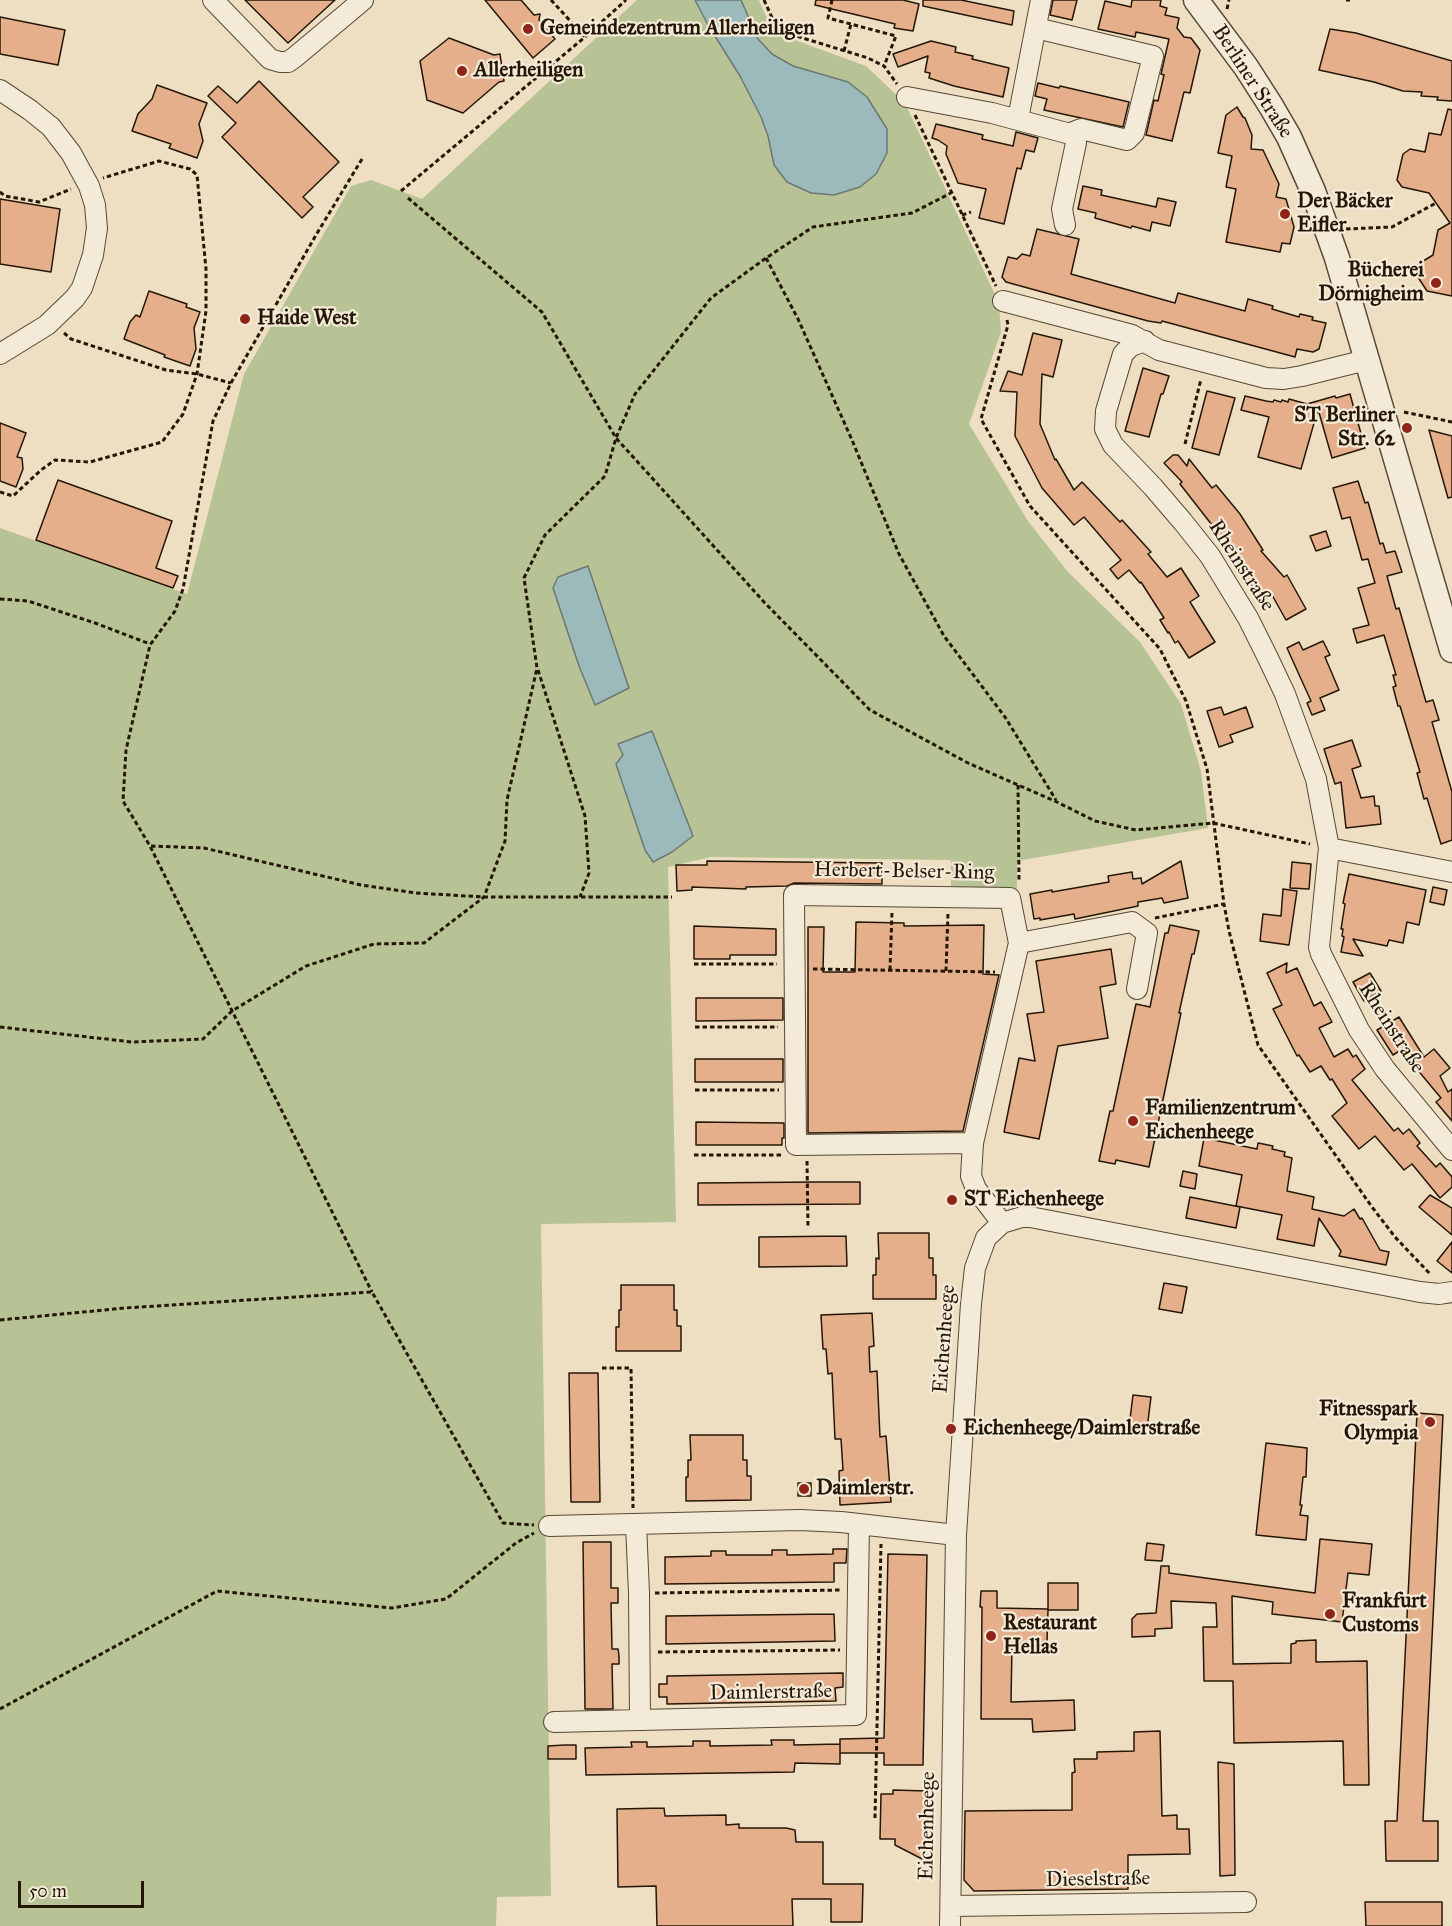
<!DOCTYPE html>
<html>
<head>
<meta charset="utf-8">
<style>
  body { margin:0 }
  #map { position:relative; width:1452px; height:1926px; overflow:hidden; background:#eedfc3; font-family:"IM FELL Great Primer",serif }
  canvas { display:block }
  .scale { position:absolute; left:18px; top:1881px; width:126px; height:27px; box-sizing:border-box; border:3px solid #241706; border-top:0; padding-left:8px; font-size:18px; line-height:21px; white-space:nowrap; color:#241706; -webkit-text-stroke:4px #f4ead8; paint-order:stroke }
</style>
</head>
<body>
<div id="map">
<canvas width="1452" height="1926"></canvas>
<div class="scale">50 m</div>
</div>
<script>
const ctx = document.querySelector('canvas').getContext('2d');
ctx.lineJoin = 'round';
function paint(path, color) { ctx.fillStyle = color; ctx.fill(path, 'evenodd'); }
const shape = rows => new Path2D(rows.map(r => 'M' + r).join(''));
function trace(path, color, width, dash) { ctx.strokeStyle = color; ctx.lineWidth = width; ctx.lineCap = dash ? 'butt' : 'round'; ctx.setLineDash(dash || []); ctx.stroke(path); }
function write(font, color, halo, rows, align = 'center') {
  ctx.font = font + ' "IM FELL Great Primer",serif'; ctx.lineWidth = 4.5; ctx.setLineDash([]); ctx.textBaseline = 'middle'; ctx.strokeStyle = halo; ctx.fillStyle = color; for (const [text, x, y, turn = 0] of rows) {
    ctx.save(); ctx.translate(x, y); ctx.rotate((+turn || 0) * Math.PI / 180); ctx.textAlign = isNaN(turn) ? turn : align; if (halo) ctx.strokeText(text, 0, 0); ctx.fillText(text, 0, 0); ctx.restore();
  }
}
paint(shape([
  [637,0,695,0,708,25,740,76,761,117,768,136,811,193,834,195,860,187,887,153,887,129,867,97,848,82,793,66,772,54,758,39,751,25,741,0,759,0,773,32,866,66,905,103,999,303,1001,332,969,424,1028,521,1068,572,1140,642,1181,704,1201,771,1208,828,1017,861,1017,892,951,891,951,860,711,857,668,867,676,1222,541,1224,551,1896,497,1897,496,1926,0,1926,0,528,187,594,244,374,351,186,371,180,422,199],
  [588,567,628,687,595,704,579,666,553,588],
  [619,744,672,852,654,862,645,850,616,764,623,755]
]), '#b7c295');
const water = shape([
  [695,0,741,0,758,39,772,54,793,66,848,82,867,97,887,129,887,153,876,174,860,187,834,195,811,193,787,182,774,165,768,136,761,117,740,76,708,25,695,0],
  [588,566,629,688,595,705,579,666,553,588,558,577,588,566],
  [652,731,693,836,672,852,653,862,645,850,616,764,623,755,618,744,652,731]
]);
paint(water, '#9cbabc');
trace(water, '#6c7973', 1.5);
const building = shape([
  [245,0,335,0,288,43,245,0],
  [485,0,521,0,534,15,540,14,539,20,555,39,533,58,485,0],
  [816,0,903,0,919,4,913,31,894,28,895,24,815,5,816,0],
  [923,0,961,0,1014,11,1012,25,923,6,923,0],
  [1053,0,1077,0,1072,20,1050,15,1053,0],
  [1132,0,1161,0,1160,6,1167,8,1165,15,1179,18,1177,28,1184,37,1191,38,1200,50,1190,93,1184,92,1172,141,1146,135,1154,100,1158,101,1164,75,1161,74,1169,39,1136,32,1135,37,1098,29,1105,1,1131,7,1132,0],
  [0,17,65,30,58,65,0,54,0,17],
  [1330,29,1356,33,1452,61,1452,101,1437,100,1438,97,1421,96,1422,92,1403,91,1374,82,1319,70,1330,29],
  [449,38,494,55,500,54,504,81,499,82,463,113,427,100,420,61,449,38],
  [931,41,956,47,955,52,973,56,972,59,1009,68,1003,97,954,86,929,78,930,73,925,72,928,56,898,67,893,54,931,41],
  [259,81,339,162,303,197,313,207,302,218,222,137,236,123,208,96,218,86,237,103,259,81],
  [1038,83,1059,88,1060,86,1129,102,1123,127,1044,110,1047,99,1035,96,1038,83],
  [157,85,207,103,199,124,203,141,197,158,169,148,171,144,132,131,138,114,152,99,157,85],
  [1237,107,1243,117,1245,118,1252,135,1251,149,1263,150,1279,184,1276,197,1286,199,1294,227,1290,244,1282,243,1280,252,1226,242,1236,189,1226,187,1232,156,1218,153,1226,115,1237,107],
  [1448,109,1452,110,1452,296,1427,291,1412,268,1433,255,1438,230,1450,223,1429,193,1402,187,1397,180,1403,154,1410,149,1425,152,1429,133,1441,135,1448,109],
  [936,124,983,135,982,139,1013,146,1016,132,1038,138,1034,152,1026,150,1021,169,1017,168,1004,224,979,218,986,189,958,183,946,154,947,146,938,140,932,138,936,124],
  [1083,186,1102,190,1101,195,1156,207,1158,198,1176,202,1170,226,1152,222,1150,231,1132,226,1131,228,1095,218,1096,213,1078,209,1083,186],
  [0,199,60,209,51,272,0,264,0,199],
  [1037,229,1079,239,1071,274,1175,303,1178,293,1245,311,1248,299,1273,306,1272,309,1299,317,1300,314,1313,317,1312,320,1326,323,1319,349,1313,352,1297,349,1295,357,1162,321,1161,323,1148,321,1006,282,1002,277,1008,257,1017,259,1022,254,1030,256,1037,229],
  [149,291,187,304,186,307,200,312,194,328,196,349,190,366,164,357,165,355,124,339,130,322,136,315,140,317,149,291],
  [1033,333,1062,340,1053,377,1042,374,1040,424,1055,460,1056,459,1074,490,1082,482,1120,522,1122,520,1151,552,1148,554,1167,577,1181,568,1199,596,1190,602,1215,642,1189,658,1178,641,1175,643,1169,632,1168,633,1160,620,1164,618,1141,582,1140,583,1129,570,1118,579,1110,569,1121,560,1084,517,1074,525,1042,488,1015,436,1017,392,1000,391,1008,371,1022,375,1033,333],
  [1143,368,1169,376,1163,394,1161,394,1149,437,1125,431,1143,368],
  [1207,391,1235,398,1219,455,1192,448,1207,391],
  [1350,394,1365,448,1332,458,1318,409,1301,469,1258,457,1269,417,1241,410,1245,396,1266,401,1273,402,1274,400,1281,402,1282,400,1288,402,1289,399,1307,404,1335,396,1336,398,1350,394],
  [0,423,26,433,17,457,22,458,23,469,16,487,0,481,0,423],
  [1429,430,1452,436,1452,497,1448,498,1429,430],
  [1173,455,1178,455,1187,466,1189,459,1212,488,1216,485,1240,514,1263,550,1261,551,1284,577,1287,575,1306,609,1286,620,1272,595,1262,600,1216,536,1219,534,1180,484,1182,482,1164,463,1173,455],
  [58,480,172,521,156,568,178,576,173,588,36,540,58,480],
  [1358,481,1365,503,1368,502,1380,544,1383,543,1386,553,1395,551,1402,572,1387,576,1396,609,1399,608,1426,702,1433,700,1439,720,1432,722,1452,792,1452,840,1441,844,1427,798,1424,799,1417,773,1420,772,1400,706,1398,706,1393,687,1396,686,1393,675,1396,675,1384,635,1357,643,1353,629,1369,625,1358,588,1375,583,1368,559,1362,560,1350,517,1342,519,1333,488,1358,481],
  [1326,531,1331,546,1316,551,1310,536,1326,531],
  [1323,641,1330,655,1325,657,1339,690,1320,698,1325,710,1312,715,1307,703,1311,701,1287,648,1299,642,1303,650,1323,641],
  [1221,707,1224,715,1246,707,1253,727,1230,735,1233,742,1219,747,1207,711,1221,707],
  [1352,740,1361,766,1352,769,1361,798,1374,796,1375,806,1379,806,1381,824,1346,828,1341,782,1335,784,1324,749,1352,740],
  [707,861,882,863,882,884,794,883,787,886,746,887,746,889,692,887,692,890,677,891,676,865,707,865,707,861],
  [1181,861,1188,898,1164,903,1162,898,1138,902,1138,906,1075,919,1074,914,1040,920,1040,918,1034,919,1030,894,1052,890,1052,892,1109,882,1108,876,1132,872,1133,879,1141,878,1142,884,1181,861],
  [1292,862,1311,864,1309,889,1290,888,1292,862],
  [1349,874,1426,890,1419,925,1407,922,1403,943,1389,940,1387,946,1353,939,1363,956,1341,952,1344,937,1342,936,1343,929,1341,929,1345,904,1343,903,1349,874],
  [1433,887,1447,890,1444,905,1430,902,1433,887],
  [1283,889,1297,891,1289,945,1260,941,1263,914,1281,916,1283,889],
  [856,922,904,923,904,926,984,925,983,974,999,975,963,1131,808,1133,808,927,824,927,823,972,855,972,856,922],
  [1170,925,1199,931,1194,954,1192,954,1179,1013,1181,1013,1149,1167,1116,1160,1115,1164,1099,1161,1110,1111,1113,1111,1136,1004,1150,1007,1165,933,1168,933,1170,925],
  [694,926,776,929,776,955,730,955,730,959,694,959,694,926],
  [1111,949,1116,984,1100,987,1108,1038,1058,1046,1039,1139,1004,1132,1019,1058,1035,1061,1027,1014,1044,1012,1036,961,1111,949],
  [1287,963,1286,973,1297,968,1314,1006,1321,1002,1332,1022,1319,1028,1334,1057,1348,1049,1353,1057,1356,1055,1365,1069,1352,1080,1394,1131,1398,1128,1403,1134,1409,1129,1420,1143,1417,1146,1436,1167,1440,1163,1452,1177,1452,1187,1440,1198,1412,1164,1404,1170,1375,1136,1359,1149,1332,1116,1347,1103,1332,1079,1330,1080,1321,1066,1310,1072,1299,1055,1297,1056,1273,1009,1282,1005,1267,973,1287,963],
  [1370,973,1381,991,1364,1001,1353,982,1370,973],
  [696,998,783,998,783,1020,696,1021,696,998],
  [1399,1017,1424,1057,1434,1049,1450,1068,1440,1076,1448,1092,1452,1089,1452,1121,1436,1102,1441,1098,1401,1050,1393,1055,1377,1030,1399,1017],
  [695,1059,783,1059,783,1082,695,1082,695,1059],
  [696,1122,784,1123,784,1138,782,1138,782,1145,696,1145,696,1122],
  [1204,1138,1257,1149,1258,1143,1273,1146,1272,1149,1285,1152,1284,1156,1292,1158,1287,1191,1314,1197,1312,1209,1344,1216,1354,1209,1360,1219,1362,1218,1380,1250,1389,1252,1386,1265,1339,1256,1341,1251,1319,1218,1314,1246,1277,1239,1282,1215,1236,1206,1242,1175,1199,1166,1204,1138],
  [1183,1171,1197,1174,1195,1189,1180,1186,1183,1171],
  [818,1182,860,1182,860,1204,698,1205,698,1183,818,1182],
  [1430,1195,1452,1208,1452,1235,1419,1207,1430,1195],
  [1190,1197,1240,1207,1236,1228,1186,1218,1190,1197],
  [878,1233,929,1233,929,1258,933,1258,933,1275,936,1275,936,1299,873,1299,873,1275,876,1275,876,1258,879,1259,878,1233],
  [846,1236,847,1266,759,1267,759,1237,846,1236],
  [1452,1242,1452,1273,1437,1261,1452,1242],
  [1164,1283,1187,1287,1182,1313,1159,1309,1164,1283],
  [621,1285,674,1285,674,1310,677,1310,677,1326,681,1326,681,1351,616,1351,616,1327,619,1327,619,1310,621,1310,621,1285],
  [872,1313,874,1346,869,1347,870,1372,877,1371,880,1437,886,1436,891,1502,840,1505,839,1471,843,1470,841,1439,835,1439,832,1373,828,1374,826,1349,823,1349,821,1315,872,1313],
  [569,1373,598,1373,600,1502,571,1502,569,1373],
  [1133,1395,1151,1397,1147,1429,1129,1427,1133,1395],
  [1417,1413,1443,1415,1423,1821,1438,1821,1438,1861,1386,1861,1385,1821,1397,1821,1417,1413],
  [690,1435,743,1435,743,1460,747,1460,747,1476,751,1476,751,1500,686,1501,686,1477,688,1477,688,1460,691,1460,690,1435],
  [1266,1443,1307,1448,1306,1477,1303,1477,1300,1505,1302,1505,1300,1515,1308,1516,1306,1540,1256,1535,1266,1443],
  [798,1483,811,1483,811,1496,798,1496,798,1483],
  [1320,1539,1372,1544,1369,1575,1348,1573,1342,1622,1272,1614,1273,1602,1232,1596,1233,1664,1291,1663,1291,1644,1296,1643,1296,1641,1316,1640,1316,1662,1367,1661,1369,1785,1344,1785,1343,1741,1234,1743,1233,1681,1204,1681,1203,1627,1217,1627,1216,1603,1171,1601,1172,1628,1155,1629,1155,1636,1132,1637,1132,1619,1137,1614,1156,1613,1161,1566,1169,1566,1169,1573,1315,1593,1320,1539],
  [583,1542,611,1542,611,1588,618,1588,618,1603,611,1603,612,1649,618,1649,619,1656,619,1664,612,1664,613,1709,585,1709,583,1542],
  [1147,1543,1164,1545,1162,1561,1145,1560,1147,1543],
  [833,1549,847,1549,846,1563,834,1563,834,1582,665,1584,665,1557,711,1556,711,1551,726,1551,726,1555,772,1555,772,1550,787,1550,787,1555,833,1554,833,1549],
  [888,1554,927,1555,923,1765,884,1765,884,1753,840,1753,840,1739,884,1738,888,1554],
  [1048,1583,1078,1583,1078,1610,1048,1610,1047,1642,1012,1644,1011,1702,1074,1700,1075,1730,1033,1732,1032,1719,981,1719,982,1607,980,1607,981,1591,997,1591,997,1608,1048,1609,1048,1583],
  [834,1614,835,1641,666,1644,666,1616,834,1614],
  [843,1673,843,1687,835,1688,836,1701,667,1704,667,1697,659,1697,659,1684,667,1684,667,1676,843,1673],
  [1160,1731,1162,1816,1177,1815,1177,1829,1189,1829,1190,1854,1128,1855,1128,1889,974,1891,964,1880,965,1811,1072,1810,1072,1773,1075,1772,1074,1759,1097,1759,1097,1752,1134,1751,1134,1732,1160,1731],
  [771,1740,794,1740,794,1745,840,1744,840,1764,795,1763,794,1772,586,1775,585,1748,632,1747,631,1742,647,1742,647,1747,693,1746,693,1741,710,1741,710,1746,772,1745,771,1740],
  [565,1745,576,1745,576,1759,548,1759,548,1746,565,1745],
  [1218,1762,1234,1764,1235,1875,1220,1876,1218,1762],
  [893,1790,928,1791,926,1861,895,1845,895,1839,880,1839,881,1794,893,1794,893,1790],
  [664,1808,665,1816,726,1815,726,1825,739,1824,739,1828,786,1828,795,1830,796,1842,823,1842,823,1884,863,1884,862,1922,831,1922,831,1899,792,1899,793,1926,657,1926,656,1886,618,1887,617,1809,664,1808],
  [1365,1902,1442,1902,1442,1926,1366,1926,1365,1902]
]);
paint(building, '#e6af8c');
trace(building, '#241706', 1.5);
const minor = shape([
  [213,0,270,59,280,62,288,62,295,57,363,0],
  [1036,28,1153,56,1134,133,1127,140,1081,129,1071,133],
  [0,90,30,110,51,127,71,153,89,186,95,205,97,228,93,255,82,288,75,298,47,325,0,354],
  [907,97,992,113,1074,135,1076,143,1062,209,1065,225],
  [1018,119,1041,0],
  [1003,301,1132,335,1159,350,1266,378,1284,379,1302,376,1366,360],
  [1145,341,1131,346,1123,354,1106,411,1105,429,1113,445,1153,487,1183,522,1210,556,1248,618,1268,658,1285,694,1316,779,1329,848,1319,947,1321,954,1359,1030,1385,1069,1452,1150],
  [1329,848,1452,872],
  [1019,943,1132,922,1147,933,1137,989],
  [973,1143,796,1145,794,895,1010,898,1019,943,973,1143,971,1176,976,1189,1002,1223],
  [636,1524,639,1593,640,1720,856,1715,859,1524],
  [549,1526,800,1520,841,1522,956,1535],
  [554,1722,640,1720],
  [951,1906,1246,1902],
  [950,1926,956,1535,971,1304,975,1268,986,1238,1002,1223,1022,1217,1030,1217,1420,1292,1439,1294,1452,1292]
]);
const tertiary = shape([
  [1196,0,1246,67,1271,106,1289,137,1313,191,1337,258,1452,650]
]);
trace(minor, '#564935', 22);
trace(tertiary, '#564935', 27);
trace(shape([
  [551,0,585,37],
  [764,0,774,22,779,29,793,35,868,58,884,66,897,84],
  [832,0,828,18,896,36,884,66],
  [1346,0,1350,0],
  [1227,9,1229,0],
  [844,51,851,24],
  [915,115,996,286],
  [362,159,316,235,231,383,213,421,183,589,175,611,150,645,126,750,123,801,150,846,372,1292],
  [401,191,585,37,626,0],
  [0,192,5,196,39,202,71,189],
  [408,198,542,312,616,438,764,602,870,710,968,763,1057,802,1095,821,1136,830,1213,823,1310,844],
  [962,215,971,212],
  [1346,229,1392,227,1436,203],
  [766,258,798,319,852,440,899,554,944,636,1005,717,1056,800],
  [1007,320,1008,325,981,419,1030,506,1160,649,1186,701,1207,769,1224,904,1229,931,1258,1045,1372,1207,1395,1237,1431,1275],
  [64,333,71,339,166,370,197,374,231,383],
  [1404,412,1452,422],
  [1185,444,1201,379],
  [0,492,13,496,41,470,55,460,90,462,162,442,183,414,197,374,206,311,206,269,197,175,190,169,159,161,103,178],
  [0,599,28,601,95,623,150,644],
  [538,670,585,816,589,873,580,897],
  [1018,785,1019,882],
  [151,846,204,848,361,885,416,893,484,897,672,897],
  [1155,918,1224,904],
  [694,964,777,964],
  [813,969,995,972],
  [890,970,892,912],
  [946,971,948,913],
  [0,1027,132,1042,203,1039,232,1011,306,966,374,944,424,943,484,897,505,841,507,800,537,668,524,578,545,535,605,476,616,438,635,394,711,298,766,258,813,227,912,213,951,193],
  [695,1027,778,1027],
  [695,1090,779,1090],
  [694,1155,782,1155],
  [807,1161,808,1228],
  [0,1320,125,1308,372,1292,503,1523,534,1525],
  [602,1368,631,1368,633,1508],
  [655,1593,841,1590],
  [658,1652,840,1650],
  [0,1709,217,1591,392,1608,446,1599,516,1543,534,1533],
  [875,1818,881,1544]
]), '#241706', 3, [4.5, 3]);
trace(minor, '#f4ead8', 20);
trace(tertiary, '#f4ead8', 24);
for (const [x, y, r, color] of [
  [528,29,6,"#8f2418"],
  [462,71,6,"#8f2418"],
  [1285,214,6,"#8f2418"],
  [1436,283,6,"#8f2418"],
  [245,319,6,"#8f2418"],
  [1407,428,6,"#8f2418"],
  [1133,1121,6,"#8f2418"],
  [952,1200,6,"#8f2418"],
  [1430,1422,6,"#8f2418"],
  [951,1429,6,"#8f2418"],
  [804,1489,6,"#8f2418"],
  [1330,1614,6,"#8f2418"],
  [991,1636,6,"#8f2418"]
]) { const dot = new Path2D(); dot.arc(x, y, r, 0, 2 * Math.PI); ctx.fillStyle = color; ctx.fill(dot); trace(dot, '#f4ead8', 2); }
write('bold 21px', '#241706', '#f4ead8', [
  ["Gemeindezentrum Allerheiligen",540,29],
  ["Allerheiligen",474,71],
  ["Der Bäcker",1297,202],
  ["Eifler",1297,226],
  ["Bücherei",1424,271,"right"],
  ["Dörnigheim",1424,295,"right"],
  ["Haide West",257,319],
  ["ST Berliner",1395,416,"right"],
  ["Str. 62",1395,440,"right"],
  ["Familienzentrum",1145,1109],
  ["Eichenheege",1145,1133],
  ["ST Eichenheege",964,1200],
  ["Fitnesspark",1418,1410,"right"],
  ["Olympia",1418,1434,"right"],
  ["Eichenheege/Daimlerstraße",963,1429],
  ["Daimlerstr.",816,1489],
  ["Frankfurt",1342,1602],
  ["Customs",1342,1626],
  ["Restaurant",1003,1624],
  ["Hellas",1003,1648]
], 'left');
write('21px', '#241706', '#f4ead8', [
  ["Berliner Straße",1252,82,57],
  ["Rheinstraße",1241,566,57],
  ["Herbert-Belser-Ring",904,872,1],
  ["Rheinstraße",1391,1028,57],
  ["Eichenheege",945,1339,-86],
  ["Daimlerstraße",771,1693,-1],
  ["Eichenheege",928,1826,-89],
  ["Dieselstraße",1098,1880,-1]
]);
</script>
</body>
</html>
